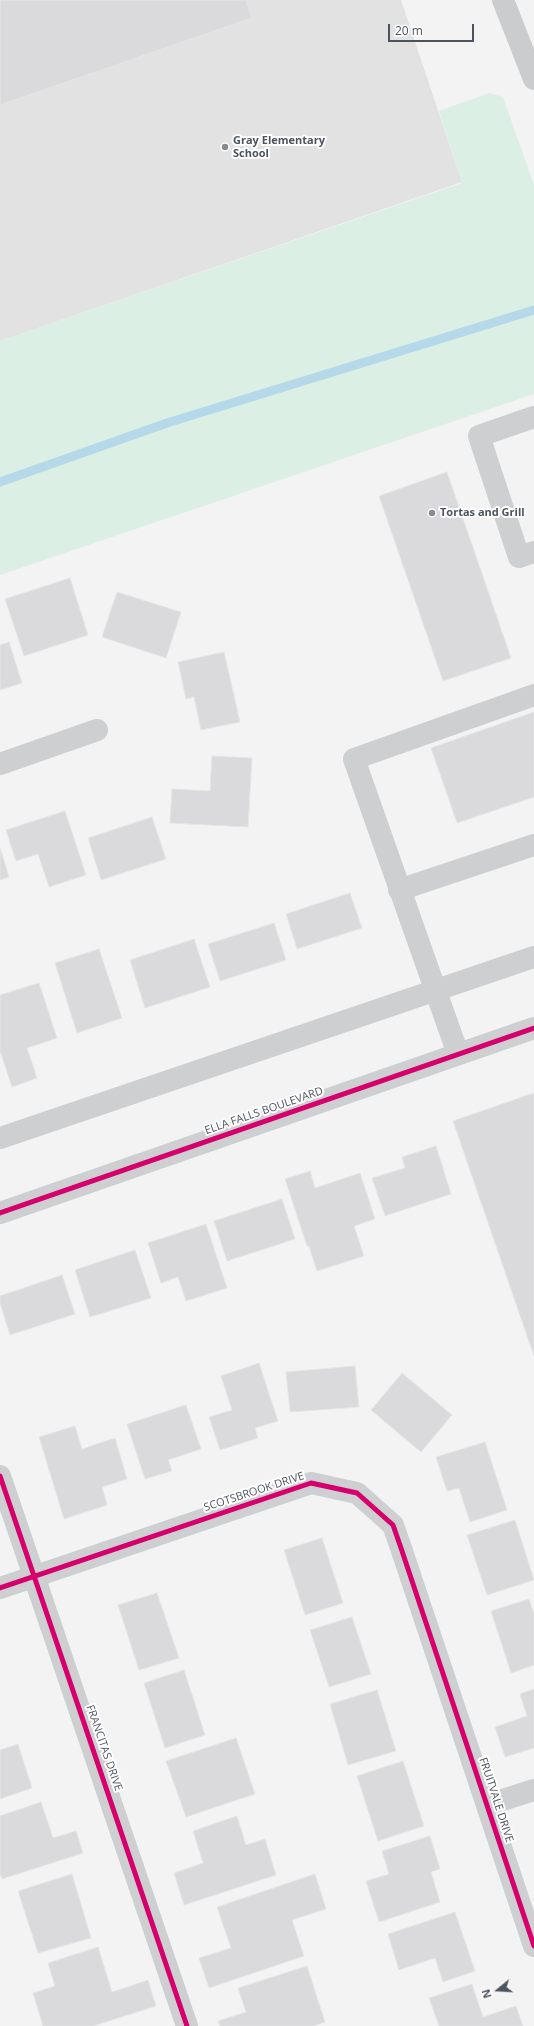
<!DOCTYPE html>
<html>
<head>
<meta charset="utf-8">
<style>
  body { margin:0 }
  #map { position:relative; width:534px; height:2026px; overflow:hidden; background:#f4f3f3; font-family:"Open Sans",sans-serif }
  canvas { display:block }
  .north { position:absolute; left:478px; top:1970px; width:40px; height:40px; -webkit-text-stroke:3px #fff; paint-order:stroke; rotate:252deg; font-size:11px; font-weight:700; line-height:16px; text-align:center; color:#4c545e }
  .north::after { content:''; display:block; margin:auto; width:14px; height:18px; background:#4c545e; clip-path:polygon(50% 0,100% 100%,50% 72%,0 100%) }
  .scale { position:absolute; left:388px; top:24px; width:86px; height:18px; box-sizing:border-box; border:2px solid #4c545e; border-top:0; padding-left:5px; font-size:12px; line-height:14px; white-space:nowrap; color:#4c545e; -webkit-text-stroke:3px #fff; paint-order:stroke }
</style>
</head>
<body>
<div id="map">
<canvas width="534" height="2026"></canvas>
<div class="north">N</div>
<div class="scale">20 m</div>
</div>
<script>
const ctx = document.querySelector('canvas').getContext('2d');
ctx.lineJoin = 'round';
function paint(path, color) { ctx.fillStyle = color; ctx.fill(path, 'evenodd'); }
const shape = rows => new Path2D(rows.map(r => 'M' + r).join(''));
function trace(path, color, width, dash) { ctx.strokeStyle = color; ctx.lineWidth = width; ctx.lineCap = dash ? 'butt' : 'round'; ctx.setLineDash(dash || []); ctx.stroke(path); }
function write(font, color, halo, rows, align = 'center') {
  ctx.font = font + ' "Open Sans",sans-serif'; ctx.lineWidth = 4; ctx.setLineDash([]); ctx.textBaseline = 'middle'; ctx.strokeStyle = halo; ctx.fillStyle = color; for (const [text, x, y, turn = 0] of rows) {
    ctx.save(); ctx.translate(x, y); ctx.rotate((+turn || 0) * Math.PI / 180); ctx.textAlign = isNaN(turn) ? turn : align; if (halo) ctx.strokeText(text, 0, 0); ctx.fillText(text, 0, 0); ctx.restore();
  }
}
paint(shape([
  [0,0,401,0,462,182,0,341]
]), '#e2e2e3');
paint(shape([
  [489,93,503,97,534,185,534,394,0,575,0,341,462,183,439,111]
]), '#dcefe4');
trace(shape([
  [0,482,167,423,534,310]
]), '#b5d9e8', 9);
const building = shape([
  [0,0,246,0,252,18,0,105,0,0],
  [447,472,511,658,443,681,379,496,447,472],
  [70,578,88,635,24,656,5,599,70,578],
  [117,592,181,612,166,658,102,637,117,592],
  [9,642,22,683,0,690,0,645,9,642],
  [224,652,240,722,201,730,194,697,186,699,178,662,224,652],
  [534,712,534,797,457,823,431,748,534,712],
  [212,756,252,758,248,827,170,823,172,789,210,791,212,756],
  [65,811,86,875,49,887,38,854,16,861,6,830,65,811],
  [152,817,166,859,101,880,88,838,152,817],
  [0,848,9,877,0,880,0,848],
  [350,893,362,928,297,949,286,914,350,893],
  [274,923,286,960,220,981,208,944,274,923],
  [194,939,210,987,145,1008,130,960,194,939],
  [99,949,122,1018,77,1033,55,963,99,949],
  [39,983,57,1038,27,1048,37,1078,12,1087,0,1051,0,995,39,983],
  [534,1093,534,1356,453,1121,534,1093],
  [436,1146,451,1194,385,1216,372,1178,405,1168,402,1157,436,1146],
  [310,1171,315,1188,360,1173,375,1219,354,1226,364,1256,317,1271,309,1246,307,1246,285,1179,310,1171],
  [282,1199,295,1239,227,1261,214,1221,282,1199],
  [206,1224,227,1288,186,1301,178,1277,161,1283,148,1243,206,1224],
  [135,1250,151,1298,90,1317,75,1270,135,1250],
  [62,1275,75,1314,10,1335,0,1303,0,1296,62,1275],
  [259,1363,278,1421,255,1428,258,1438,220,1450,209,1417,232,1410,221,1376,259,1363],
  [355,1366,359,1407,290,1412,286,1372,355,1366],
  [402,1373,452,1415,421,1452,371,1410,402,1373],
  [186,1405,201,1449,168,1460,172,1471,145,1479,127,1424,186,1405],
  [75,1426,82,1449,115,1438,127,1479,102,1487,107,1505,64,1519,39,1437,75,1426],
  [485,1442,507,1510,470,1522,459,1488,447,1491,436,1457,485,1442],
  [515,1520,534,1580,487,1595,467,1535,515,1520],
  [322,1538,343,1603,305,1615,284,1550,322,1538],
  [157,1593,179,1658,139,1670,118,1605,157,1593],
  [529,1599,534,1614,534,1665,511,1673,491,1611,529,1599],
  [352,1617,371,1674,329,1687,310,1630,352,1617],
  [184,1670,205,1735,165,1748,144,1683,184,1670],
  [534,1689,534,1748,505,1757,495,1727,527,1716,520,1694,534,1689],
  [377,1690,396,1751,348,1765,330,1704,377,1690],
  [236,1738,255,1794,186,1817,166,1761,236,1738],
  [18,1744,32,1788,0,1799,0,1750,18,1744],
  [403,1761,424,1826,378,1841,357,1776,403,1761],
  [41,1802,53,1838,76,1831,83,1853,2,1879,0,1874,0,1816,41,1802],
  [237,1816,246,1845,265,1839,276,1875,184,1905,174,1873,203,1863,193,1831,237,1816],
  [430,1836,440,1869,431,1872,440,1902,379,1922,366,1881,389,1874,382,1851,430,1836],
  [72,1874,91,1938,38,1953,18,1891,72,1874],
  [315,1874,326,1909,292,1920,304,1956,209,1988,199,1958,231,1948,217,1907,315,1874],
  [455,1912,475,1971,443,1982,435,1958,399,1970,388,1934,455,1912],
  [98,1947,112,1992,148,1980,156,2006,93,2026,43,2026,33,1993,55,1986,48,1963,98,1947],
  [307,1966,325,2022,314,2026,220,2026,218,2021,246,2012,238,1988,307,1966],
  [472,1984,483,2017,516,2006,523,2026,439,2026,429,1998,472,1984]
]);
paint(building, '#dadadc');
trace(building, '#e5e5e6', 1);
trace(shape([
  [534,417,479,436,519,557,534,552],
  [0,764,97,730],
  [399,890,534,845],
  [458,1054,354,759,534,695],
  [0,1138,534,957],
  [0,1213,534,1028],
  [0,1476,187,2026],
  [0,1588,311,1483,357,1493,393,1525,401,1548,534,1946],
  [487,1805,534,1790]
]), '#cdcfd1', 22);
trace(shape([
  [503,0,534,79]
]), '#caccce', 22);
trace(shape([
  [0,1213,534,1028],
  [0,1476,187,2026],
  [0,1588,311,1483,357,1493,393,1525,401,1548,534,1946]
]), '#d6006c', 5);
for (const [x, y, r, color] of [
  [225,147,4,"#878c92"],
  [432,513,4,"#878c92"]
]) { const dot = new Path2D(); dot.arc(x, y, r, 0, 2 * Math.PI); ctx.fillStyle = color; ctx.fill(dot); trace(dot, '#fff', 1.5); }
write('bold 11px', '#4c545e', '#fff', [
  ["Gray Elementary",233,141],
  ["School",233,154],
  ["Tortas and Grill",440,513]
], 'left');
write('11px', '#4c545e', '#fff', [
  ["ELLA FALLS BOULEVARD",264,1111,-19],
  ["SCOTSBROOK DRIVE",254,1492,-18],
  ["FRANCITAS DRIVE",104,1748,71],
  ["FRUITVALE DRIVE",496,1800,72]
]);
</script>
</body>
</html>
